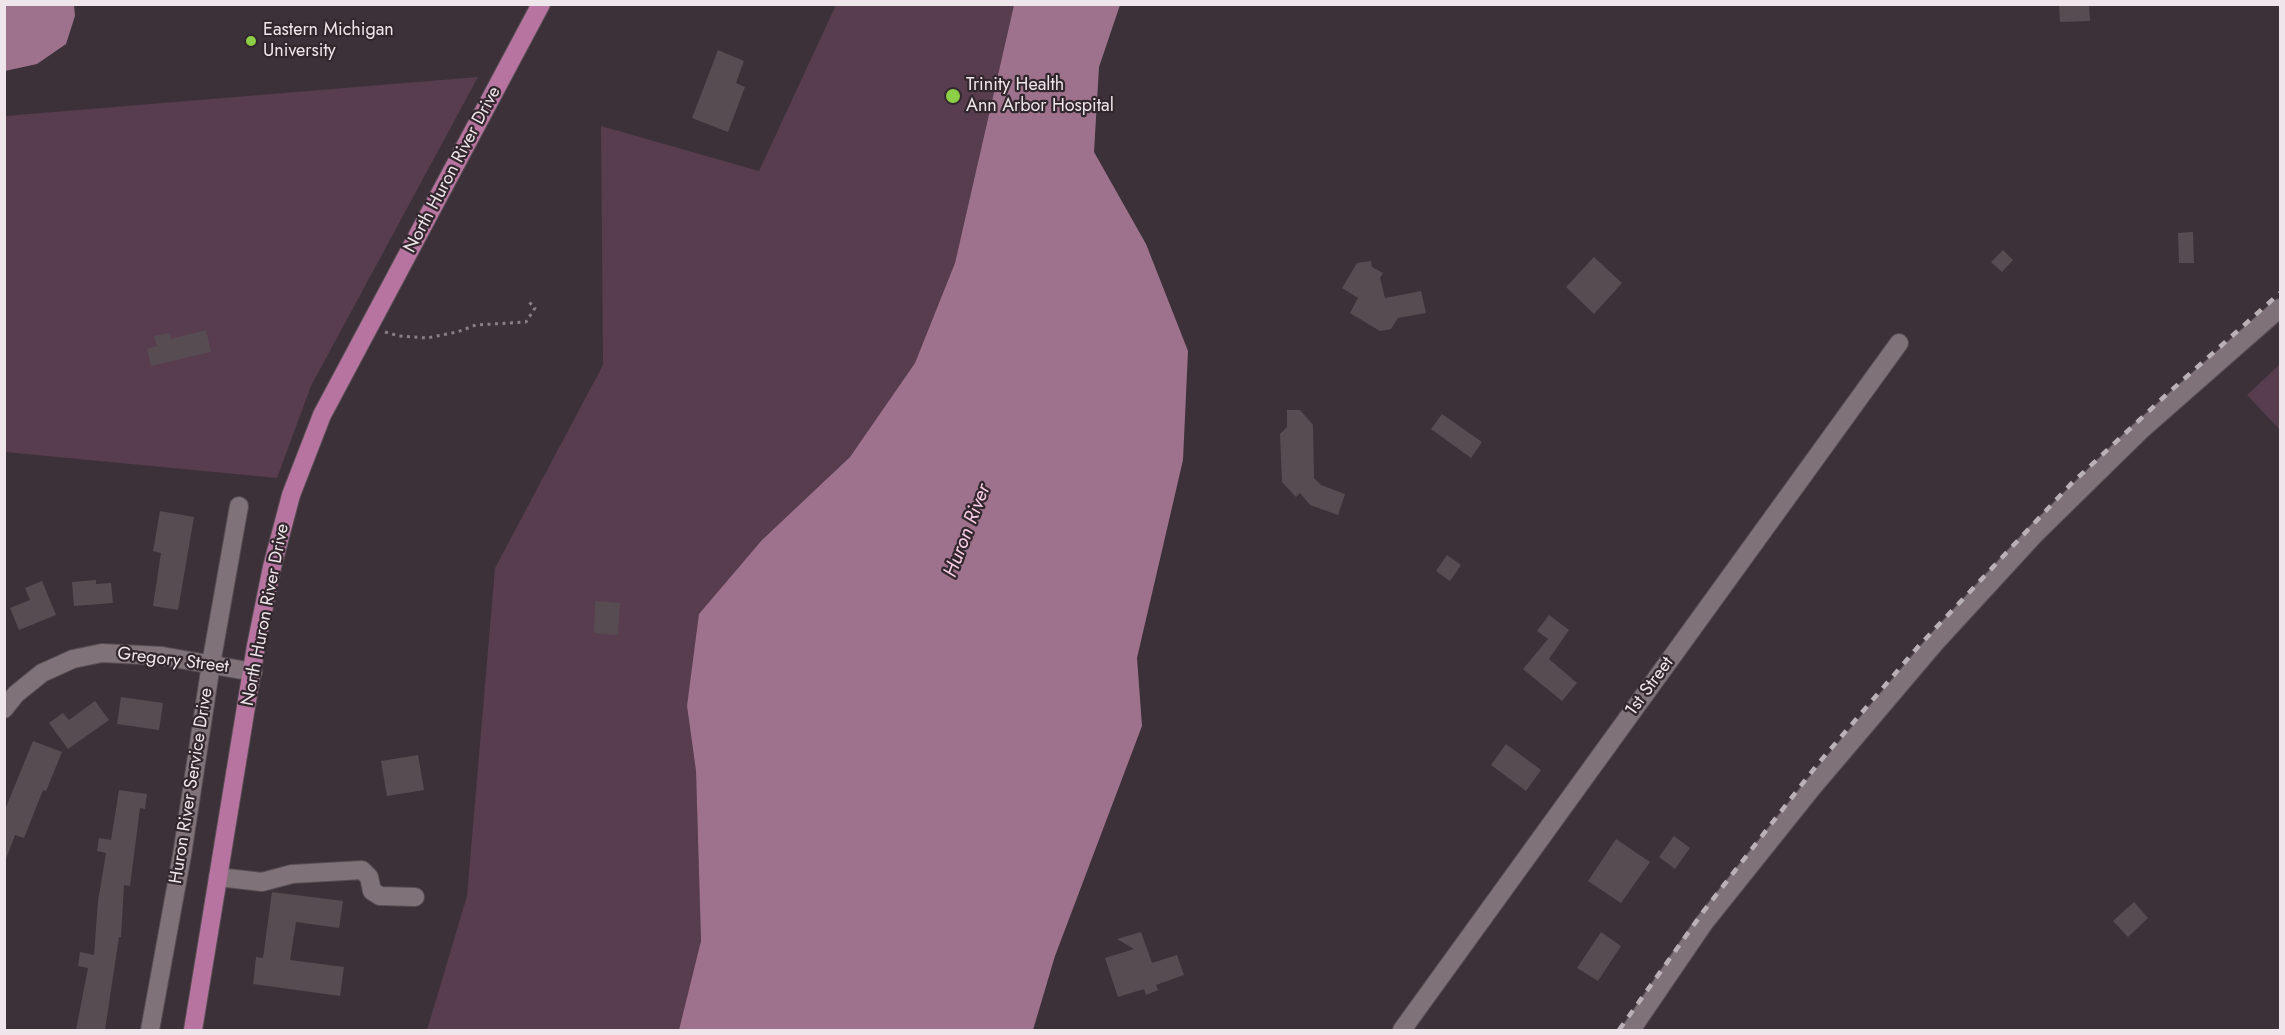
<!DOCTYPE html>
<html>
<head>
<meta charset="utf-8">
<style>
  body { margin:0 }
  #map { position:relative; width:2285px; height:1035px; overflow:hidden; background:#3c3138; font-family:Jost,sans-serif }
  canvas { display:block }
  .frame { position:absolute; inset:0; border:6px solid #eee6eb; pointer-events:none }
</style>
</head>
<body>
<div id="map">
<canvas width="2285" height="1035"></canvas>
<div class="frame"></div>
</div>
<script>
const ctx = document.querySelector('canvas').getContext('2d');
ctx.lineJoin = 'round';
function paint(path, color) { ctx.fillStyle = color; ctx.fill(path, 'evenodd'); }
const shape = rows => new Path2D(rows.map(r => 'M' + r).join(''));
function trace(path, color, width, dash) { ctx.strokeStyle = color; ctx.lineWidth = width; ctx.lineCap = dash ? 'butt' : 'round'; ctx.setLineDash(dash || []); ctx.stroke(path); }
function write(font, color, halo, rows, align = 'center') {
  ctx.font = font + ' Jost,sans-serif'; ctx.lineWidth = 4.5; ctx.setLineDash([]); ctx.textBaseline = 'middle'; ctx.strokeStyle = halo; ctx.fillStyle = color; for (const [text, x, y, turn = 0] of rows) {
    ctx.save(); ctx.translate(x, y); ctx.rotate((+turn || 0) * Math.PI / 180); ctx.textAlign = isNaN(turn) ? turn : align; if (halo) ctx.strokeText(text, 0, 0); ctx.fillText(text, 0, 0); ctx.restore();
  }
}
paint(shape([
  [836,5,1014,5,955,263,915,363,850,457,762,540,687,706,696,771,701,941,683,1030,427,1030,467,896,495,568,603,365,601,126,759,171],
  [478,77,311,386,277,478,5,452,5,116],
  [2280,364,2280,430,2247,395]
]), '#573d4d');
paint(shape([
  [4,5,74,5,75,16,66,44,37,64,5,71],
  [1014,5,1120,5,1099,67,1094,152,1146,244,1188,351,1183,460,1137,658,1142,726,1055,956,1033,1030,679,1030,701,941,696,771,687,706,699,614,762,540,850,457,915,363,955,263]
]), '#9e728d');
paint(shape([
  [2059,4,2089,4,2090,21,2060,22],
  [718,50,744,61,736,83,745,87,728,132,692,118],
  [2193,232,2194,263,2179,263,2178,233],
  [2003,250,2013,260,2002,272,1991,262],
  [1594,257,1622,283,1594,314,1566,287],
  [1371,261,1372,267,1383,273,1380,278,1385,298,1421,291,1426,313,1398,318,1391,329,1380,331,1350,313,1358,298,1342,288,1357,263],
  [206,330,211,352,151,366,147,349,157,346,154,336,170,333,171,339],
  [1287,410,1300,410,1313,425,1314,478,1321,485,1345,494,1338,515,1310,505,1300,493,1296,497,1282,482,1280,434,1287,427],
  [1442,414,1482,442,1471,458,1431,429],
  [160,511,194,517,178,610,153,606,161,553,153,551],
  [1447,555,1461,565,1450,581,1436,571],
  [96,580,96,584,111,583,113,603,74,606,72,582],
  [42,581,56,615,19,630,10,608,30,600,25,588],
  [595,601,620,603,618,635,594,633],
  [1549,615,1569,630,1549,659,1577,683,1562,701,1523,669,1548,639,1537,631],
  [121,697,163,703,159,730,117,724],
  [95,701,109,720,68,749,49,723,63,713,69,720],
  [33,741,62,752,46,791,43,790,24,838,15,835,6,859,4,859,4,812],
  [1506,744,1541,770,1526,791,1491,765],
  [418,755,424,790,387,796,381,761],
  [119,790,147,794,145,809,140,808,130,886,124,885,121,937,119,937,105,1030,76,1030,88,968,78,966,80,952,94,955,98,901,106,853,97,851,99,838,111,840],
  [1674,836,1690,848,1675,869,1659,857],
  [1616,839,1650,862,1621,903,1588,881],
  [272,892,343,901,339,928,296,922,290,960,344,967,340,996,253,984,256,957,263,958],
  [2134,902,2148,918,2128,937,2113,921],
  [1141,932,1152,963,1177,955,1184,975,1156,985,1158,990,1146,995,1144,989,1118,997,1105,958,1134,949,1117,939],
  [1601,932,1621,946,1598,981,1577,968]
]), '#584c53');
const minor = shape([
  [4,709,16,694,42,673,73,659,102,653,162,656,253,672],
  [218,877,262,882,292,874,362,870,369,877,372,891,380,896,415,897],
  [150,1030,182,855,211,664,239,506],
  [1402,1030,1899,343],
  [1631,1030,1704,923,1812,788,1935,643,2036,533,2140,431,2280,308]
]);
const major = shape([
  [193,1030,256,646,272,567,291,495,322,415,541,4]
]);
trace(minor, '#584e54', 20);
trace(major, '#584e54', 20);
trace(shape([
  [385,332,399,336,427,338,457,332,476,325,526,322,535,308,529,302]
]), '#897f85', 3, [3, 4.5]);
trace(minor, '#7f7279', 18);
trace(major, '#b774a0', 18);
trace(shape([
  [1619,1030,1703,912,1817,765,1917,648,2071,484,2165,396,2280,293]
]), '#bab1b6', 4.5, [8, 8]);
for (const [x, y, r, color] of [
  [251,41,6,"#8cce45"],
  [953,96,8,"#8cce45"]
]) { const dot = new Path2D(); dot.arc(x, y, r, 0, 2 * Math.PI); ctx.fillStyle = color; ctx.fill(dot); trace(dot, '#32272d', 2); }
write('18px', '#eee6eb', '#32272d', [
  ["Eastern Michigan",263,31],
  ["University",263,52],
  ["Trinity Health",966,86],
  ["Ann Arbor Hospital",966,107]
], 'left');
write('18px', '#eee6eb', '#32272d', [
  ["North Huron River Drive",453,170,-62],
  ["North Huron River Drive",266,615,-79],
  ["Gregory Street",173,661,7],
  ["1st Street",1650,687,-54],
  ["Huron River Service Drive",192,786,-81]
]);
write('italic 20px', '#f8cde7', '#32272d', [
  ["Huron River",968,531,-69]
]);
</script>
</body>
</html>
